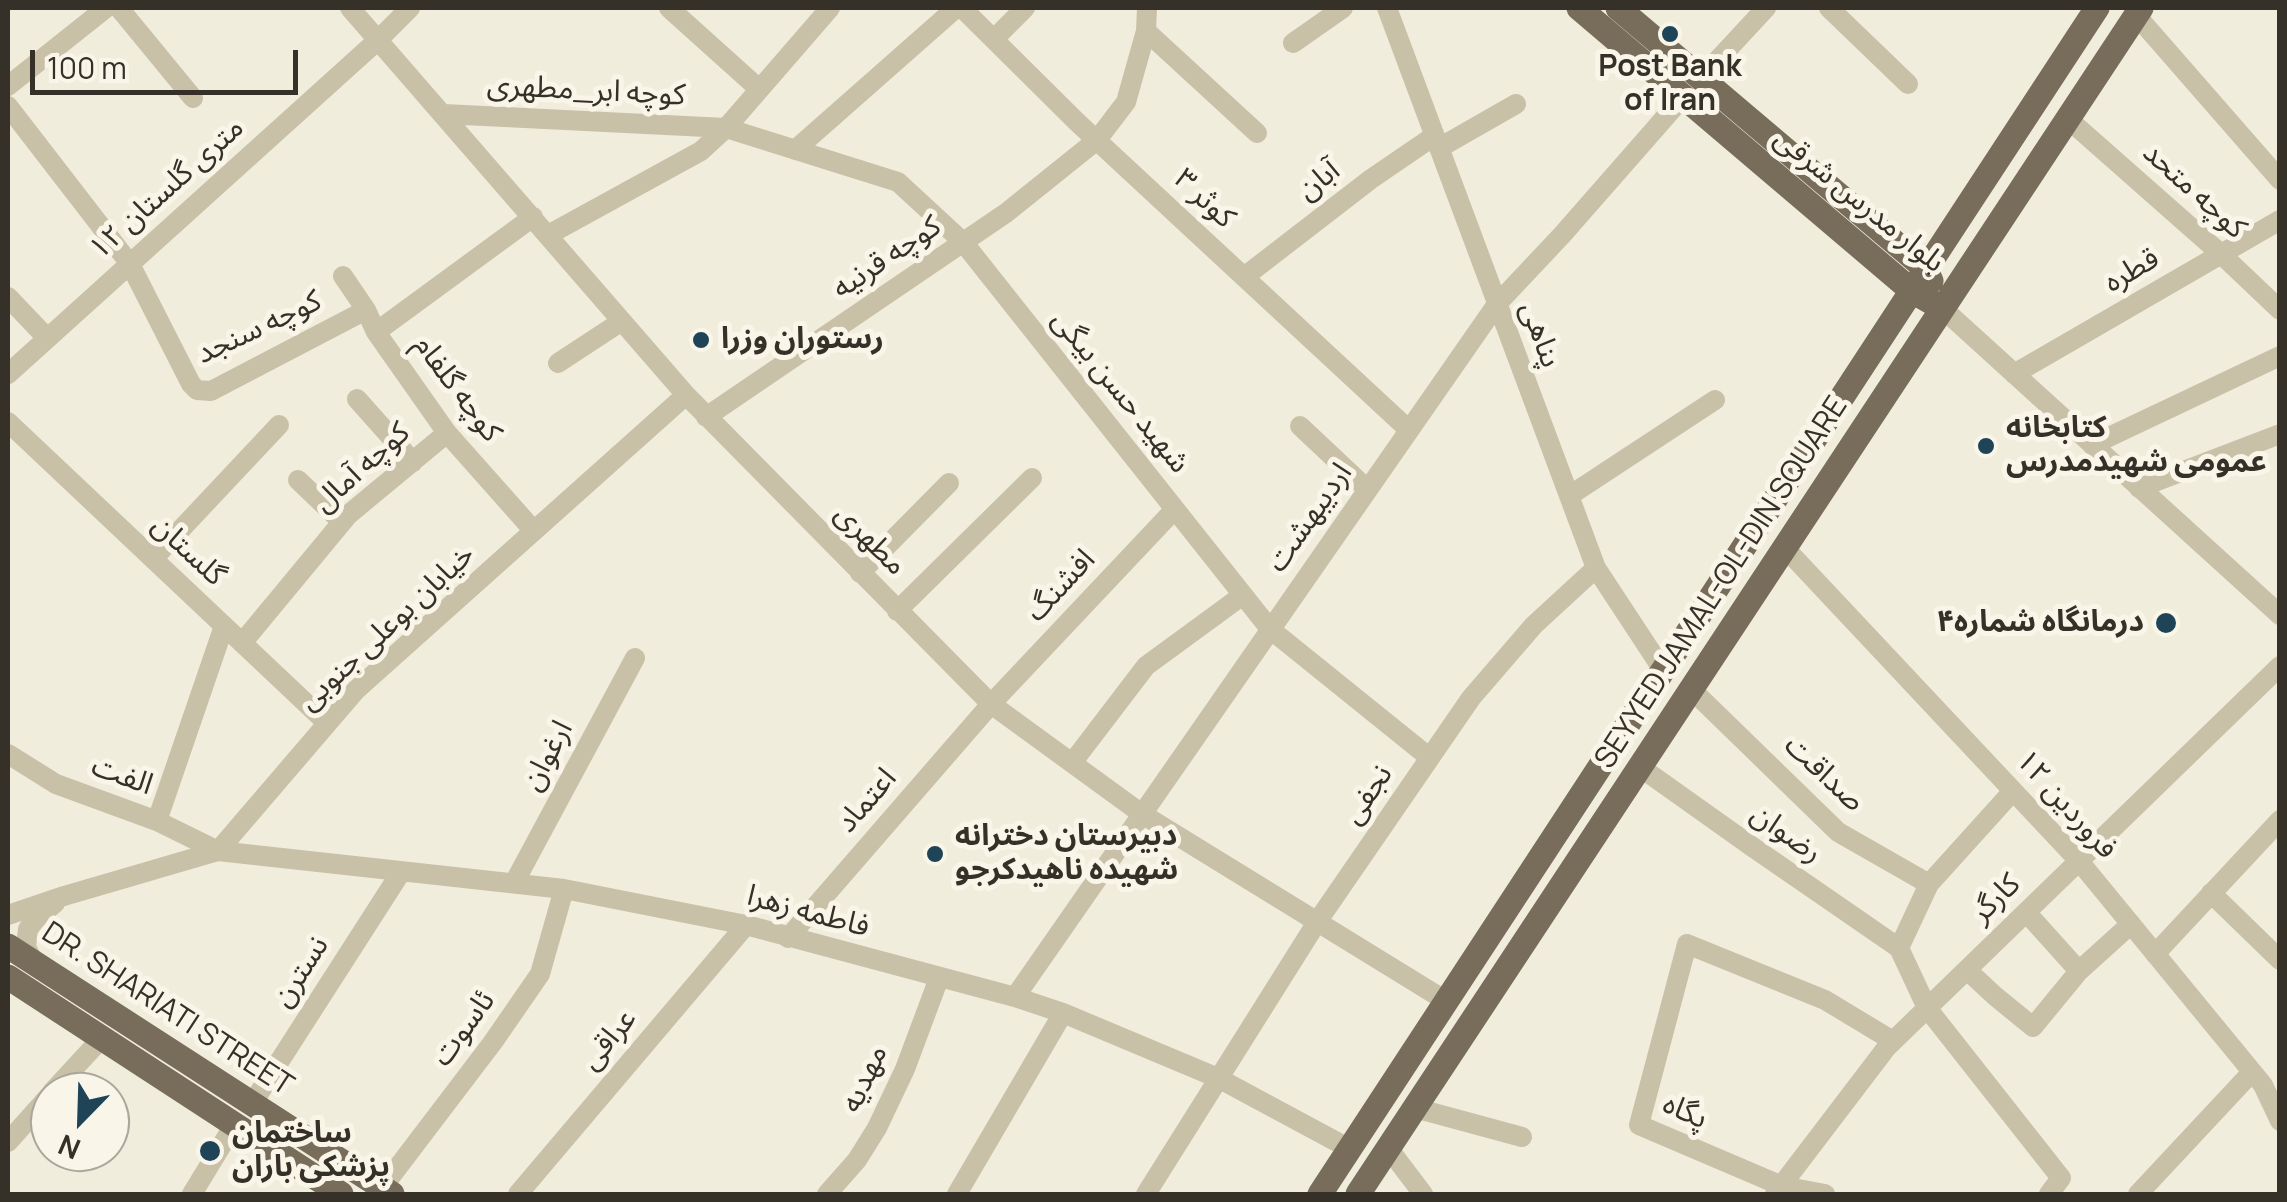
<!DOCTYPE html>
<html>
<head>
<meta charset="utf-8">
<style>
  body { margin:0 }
  #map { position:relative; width:2287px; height:1202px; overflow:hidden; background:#f1eddc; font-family:Manrope,sans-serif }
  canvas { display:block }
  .frame { position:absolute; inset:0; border:10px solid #363128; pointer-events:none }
  .north { position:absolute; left:30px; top:1072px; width:100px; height:100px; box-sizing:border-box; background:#f9f6e9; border:2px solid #aba79c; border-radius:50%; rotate:203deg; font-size:28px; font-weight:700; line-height:40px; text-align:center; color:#363128 }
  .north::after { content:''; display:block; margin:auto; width:35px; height:45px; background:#1f4457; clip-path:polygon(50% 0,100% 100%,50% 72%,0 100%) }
  .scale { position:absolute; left:30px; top:50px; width:268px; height:45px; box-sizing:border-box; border:5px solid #363128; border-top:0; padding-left:12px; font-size:30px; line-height:35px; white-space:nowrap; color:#363128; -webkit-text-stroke:8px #f9f6e9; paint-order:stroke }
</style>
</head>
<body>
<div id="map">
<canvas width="2287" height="1202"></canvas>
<div class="frame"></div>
<div class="north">N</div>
<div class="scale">100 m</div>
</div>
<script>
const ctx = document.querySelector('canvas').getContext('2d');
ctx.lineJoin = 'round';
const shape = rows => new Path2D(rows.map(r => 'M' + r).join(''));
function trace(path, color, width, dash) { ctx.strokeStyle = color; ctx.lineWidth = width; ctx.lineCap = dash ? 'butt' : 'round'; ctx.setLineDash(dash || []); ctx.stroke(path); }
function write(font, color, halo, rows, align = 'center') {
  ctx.font = font + ' Manrope,"Noto Sans Arabic",sans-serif'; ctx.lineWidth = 10; ctx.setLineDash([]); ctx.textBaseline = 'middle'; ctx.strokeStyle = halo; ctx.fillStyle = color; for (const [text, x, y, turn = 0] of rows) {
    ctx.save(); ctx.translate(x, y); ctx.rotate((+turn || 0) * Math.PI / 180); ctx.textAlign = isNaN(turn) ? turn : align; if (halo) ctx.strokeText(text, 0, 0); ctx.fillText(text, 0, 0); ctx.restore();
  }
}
trace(shape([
  [119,8,193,98],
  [350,8,686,395,991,704,1142,814,1446,1001],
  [669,8,758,88],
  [962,8,1078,123,1409,430],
  [1387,8,1596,568,1663,670],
  [1829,8,1908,84],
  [2136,15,2280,180],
  [1146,31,1257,133],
  [994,39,1025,8],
  [1293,43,1343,8],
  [1701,78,1766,8],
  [8,86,106,8],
  [8,106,130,264,191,384,197,390,211,391,366,310],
  [444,114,726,128,898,182,963,242,1270,629,1430,758],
  [2068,119,2221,254,2280,310],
  [1439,148,1516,104],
  [795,150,956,8],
  [548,235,701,151,726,128,830,8],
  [343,276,366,310,376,332,447,433,534,531],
  [1244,277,1371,179,1434,136],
  [8,297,47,338],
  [1942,308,2280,615],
  [376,332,533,217],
  [558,363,622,321],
  [8,374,378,40,410,8],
  [2014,374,2280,220],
  [357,399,413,462],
  [706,417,1006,213,1097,140,1126,102,1146,31,1147,8],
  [8,422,327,723],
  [1300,426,1367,489],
  [2092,445,2280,356],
  [298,480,342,522],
  [2139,488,2280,434],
  [1569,496,1715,400],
  [1785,548,2079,861,2263,1085,2280,1121],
  [153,559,279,425],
  [860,573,949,483],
  [897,611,1032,478],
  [242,643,348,515,447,433],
  [1691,689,1838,832,1929,884],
  [8,754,56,784,157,821,218,851,564,889,746,925,1015,997,1063,1013,1218,1078,1350,1149],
  [1072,763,1146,666,1243,595],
  [1640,767,1754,848,1899,948],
  [2013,791,1929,884,1899,948,1927,1008,2061,1178,2049,1194],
  [157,821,224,626],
  [514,883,635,658],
  [2211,893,2280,960],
  [8,915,64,896,218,851,356,690,686,395],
  [788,938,991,704,1175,509],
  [2155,954,2280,820],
  [34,963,26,947,28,929,36,919,55,903],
  [1967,970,1995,996,2033,1027,2079,971,2026,912],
  [2079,971,2131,924],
  [1015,997,1497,304,1562,235,1683,97],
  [52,1092,101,1039],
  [252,1104,401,872],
  [1415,1108,1522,1137],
  [8,1142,50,1095],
  [1389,1149,1423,1194],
  [382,1188,493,1042,540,974,564,889],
  [192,1194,234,1125],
  [518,1194,746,925],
  [827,1194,857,1160,877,1128,905,1069,939,978],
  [957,1194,1063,1013],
  [1146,1194,1317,922,1471,698,1534,625,1596,568],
  [1775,1194,1887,1047,2280,666],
  [1825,1194,1782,1186,1639,1125,1687,944,1825,1000,1893,1041],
  [2138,1194,2252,1072]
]), '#c9c0a8', 20);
trace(shape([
  [1579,8,1912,291,1942,308],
  [1618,8,1926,269,1931,281],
  [8,946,392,1194],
  [8,977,341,1194],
  [1320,1194,2097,8],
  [1358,1194,2141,8]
]), '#786c5a', 25);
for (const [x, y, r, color] of [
  [1670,34,10,"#1f4457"],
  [701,340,10,"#1f4457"],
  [1986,446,10,"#1f4457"],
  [2166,623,12,"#1f4457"],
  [935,854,10,"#1f4457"],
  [210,1151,12,"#1f4457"]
]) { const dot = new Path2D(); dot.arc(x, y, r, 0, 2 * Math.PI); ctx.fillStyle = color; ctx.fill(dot); trace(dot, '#f9f6e9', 4); }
write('bold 30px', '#363128', '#f9f6e9', [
  ["Post Bank",1670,68,"center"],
  ["of Iran",1670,102,"center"],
  ["رستوران وزرا",721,340],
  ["کتابخانه",2006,429],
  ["عمومی شهیدمدرس",2006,463],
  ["درمانگاه شماره۴",2144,623,"right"],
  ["دبیرستان دخترانه",955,837],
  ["شهیده ناهیدکرجو",955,871],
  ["ساختمان",232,1134],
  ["پزشکی باران",232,1168]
], 'left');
write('30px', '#363128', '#f9f6e9', [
  ["کوچه ابر_مطهری",586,91,3],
  ["آبان",1319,181,-38],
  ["۱۲ متری گلستان",167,189,-42],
  ["کوچه متحد",2194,191,42],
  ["کوثر ۳",1204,199,43],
  ["بلوار مدرس شرقی",1859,201,39],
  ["کوچه قرنیه",887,258,-34],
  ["قطره",2132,271,-30],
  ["کوچه سنجد",259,328,-25],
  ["پناهی",1540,335,70],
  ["کوچه گلفام",457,389,53],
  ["شهید حسن بیگی",1120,392,51],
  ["کوچه آمال",362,468,-42],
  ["اردیبهشت",1310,518,-55],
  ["مطهری",870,540,45],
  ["گلستان",188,551,43],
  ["SEYYED JAMAL-OL-DIN SQUARE",1722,583,-57],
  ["افشنگ",1061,586,-47],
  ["خیابان بوعلی جنوبی",387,628,-43],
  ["ارغوان",548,756,-62],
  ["صداقت",1824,774,43],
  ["الفت",122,776,20],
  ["نجفی",1368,795,-56],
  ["اعتماد",867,801,-49],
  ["۱۲ فروردین",2066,805,48],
  ["رضوان",1786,834,35],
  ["کارگر",1996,899,-44],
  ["فاطمه زهرا",808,912,15],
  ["نسترن",301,972,-57],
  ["DR. SHARIATI STREET",167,1010,33],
  ["ئاسوت",464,1029,-54],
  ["عراقی",609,1040,-50],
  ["مهدیه",865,1079,-65],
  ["پگاه",1685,1112,24]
]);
</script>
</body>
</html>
